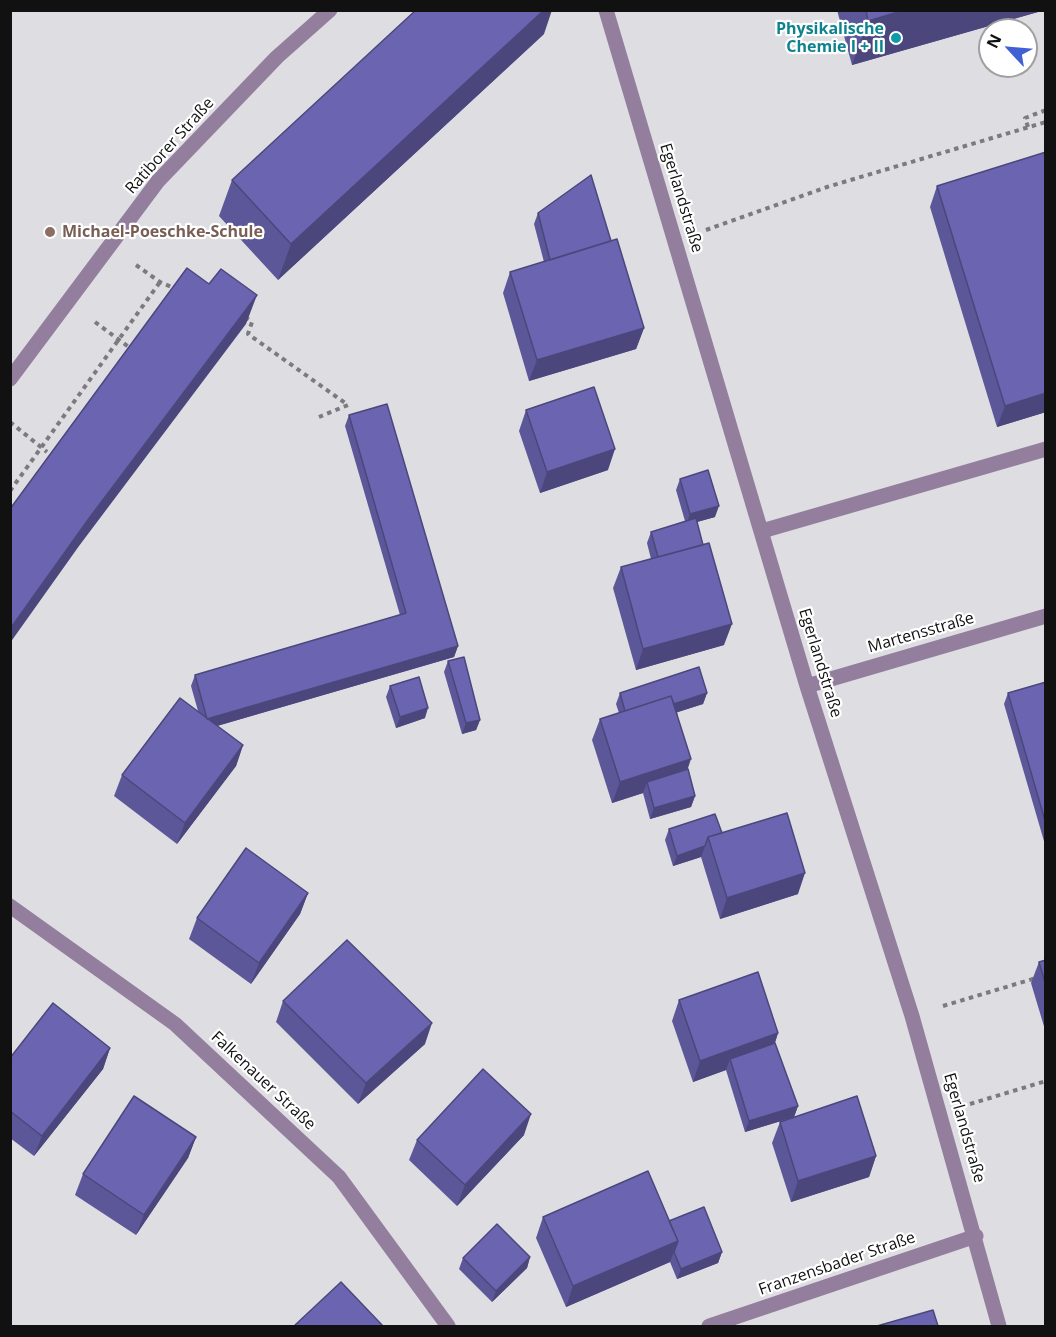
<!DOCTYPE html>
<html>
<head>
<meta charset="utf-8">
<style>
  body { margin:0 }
  #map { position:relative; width:1056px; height:1337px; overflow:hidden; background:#dddde2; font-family:"Open Sans",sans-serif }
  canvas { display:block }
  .frame { position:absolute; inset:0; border:12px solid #111112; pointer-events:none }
  .north { position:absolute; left:978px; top:18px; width:60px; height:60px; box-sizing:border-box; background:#fff; border:2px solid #a0a0a0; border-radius:50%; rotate:296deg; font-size:16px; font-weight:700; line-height:24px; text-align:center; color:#111112 }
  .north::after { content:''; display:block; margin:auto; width:21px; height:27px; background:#4160d3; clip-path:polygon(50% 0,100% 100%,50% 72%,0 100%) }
</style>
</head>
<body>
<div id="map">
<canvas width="1056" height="1337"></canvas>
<div class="frame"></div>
<div class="north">N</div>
</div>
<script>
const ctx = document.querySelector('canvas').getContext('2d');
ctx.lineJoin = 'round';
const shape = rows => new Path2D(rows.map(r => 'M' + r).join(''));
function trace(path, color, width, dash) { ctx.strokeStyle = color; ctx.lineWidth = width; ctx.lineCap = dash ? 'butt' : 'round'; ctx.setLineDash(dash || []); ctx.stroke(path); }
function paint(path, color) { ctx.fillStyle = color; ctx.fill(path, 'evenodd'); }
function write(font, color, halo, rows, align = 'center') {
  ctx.font = font + ' "Open Sans",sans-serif'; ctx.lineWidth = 4.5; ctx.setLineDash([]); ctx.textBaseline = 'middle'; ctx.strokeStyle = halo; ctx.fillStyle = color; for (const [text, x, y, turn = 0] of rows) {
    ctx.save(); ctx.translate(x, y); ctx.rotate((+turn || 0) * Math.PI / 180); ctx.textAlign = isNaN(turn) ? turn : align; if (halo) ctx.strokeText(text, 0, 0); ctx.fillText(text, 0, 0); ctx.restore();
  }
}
trace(shape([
  [1028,127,1025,118,1046,110],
  [706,230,827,187,1046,122],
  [136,265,160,282,176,289],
  [245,317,252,322,248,334,348,405,319,417],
  [95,322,130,348],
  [10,422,47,452],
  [10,491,160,282],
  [943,1006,1046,975],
  [970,1104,1046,1081]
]), '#7b7b7e', 4, [4.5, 4.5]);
trace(shape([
  [762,531,1046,449]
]), '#937e9d', 15);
trace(shape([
  [606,10,807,686,912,1016,999,1326],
  [10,379,158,181,277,57,330,10],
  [807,686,1046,616],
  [10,906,175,1024,339,1177,448,1326],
  [709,1326,976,1236]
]), '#937e9d', 15);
paint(shape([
  [837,10,1045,10,852,65],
  [544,34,278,280,219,216,232,180],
  [937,186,1046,412,997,427,930,207],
  [538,213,611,241,644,328,636,349,529,381,503,293,510,272,544,262,534,224],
  [526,410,608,470,540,493,519,431],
  [349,415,458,646,454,657,217,726,243,745,236,766,177,844,114,796,122,775,198,711,191,686,195,675,400,615,345,426],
  [680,479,715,517,697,522,724,645,636,670,613,588,621,567,651,559,647,543,651,532,685,521,676,490],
  [448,661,480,720,476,730,462,734,444,672],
  [1046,682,1046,848,1004,704,1008,693],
  [390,686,425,718,396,728,386,697],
  [620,693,707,693,703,704,677,712,688,769,695,796,691,807,650,819,643,793,612,803,592,740,600,719,619,713,616,704],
  [669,829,722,833,798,894,720,919,701,857,673,866,665,840],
  [308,893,300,914,251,984,189,939,197,918],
  [1046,960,1046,1033,1031,983,1039,962],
  [679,1000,778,1033,775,1043,798,1106,794,1117,745,1132,726,1070,693,1082,672,1021],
  [283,1001,425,1044,358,1104,276,1022],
  [110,1048,103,1069,34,1156,10,1138,10,1058],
  [780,1122,876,1156,869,1177,791,1202,772,1143],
  [524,1135,457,1206,409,1160,417,1140],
  [196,1137,188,1158,136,1235,75,1195,83,1174],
  [543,1217,669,1221,722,1252,718,1263,677,1279,670,1262,566,1307,536,1238],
  [530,1257,527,1268,492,1302,459,1269,463,1258]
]), '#5c5798');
paint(shape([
  [544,10,552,10,544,34,278,280,291,244],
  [905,10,1045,10,852,65,868,21],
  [257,295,246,324,79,546,10,643,10,629,90,517],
  [644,328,636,349,529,381,537,360],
  [1046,393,1046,412,997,427,1005,406],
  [615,449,608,470,540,493,547,472],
  [719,506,715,517,686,525,690,514],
  [732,624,724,645,636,670,643,649],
  [458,646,454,657,203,730,207,719],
  [707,693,703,704,623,730,627,719],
  [428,708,425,718,396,728,400,717],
  [480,720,476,730,462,734,466,723],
  [243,745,236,766,177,844,185,823],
  [691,759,684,780,647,782,643,793,612,803,620,782],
  [695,796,691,807,650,819,654,808],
  [705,846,701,857,673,866,677,856],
  [805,873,798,894,720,919,727,898],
  [308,893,300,914,251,984,259,963],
  [432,1023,425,1044,358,1104,366,1083],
  [778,1033,771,1054,730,1059,726,1070,693,1082,700,1061],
  [110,1048,103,1069,34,1156,42,1136],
  [798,1106,794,1117,745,1132,749,1121],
  [531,1114,524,1135,457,1206,465,1185],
  [196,1137,188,1158,136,1235,144,1215],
  [876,1156,869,1177,791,1202,798,1181],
  [678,1241,670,1262,566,1307,573,1286],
  [722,1252,718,1263,677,1279,681,1269],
  [530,1257,527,1268,492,1302,496,1291]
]), '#4b477c');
const building = shape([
  [416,10,544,10,291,244,232,180,416,10],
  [866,10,905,10,868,21,866,10],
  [1046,152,1046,393,1005,406,937,186,1046,152],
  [591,175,611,241,550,260,538,213,591,175],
  [617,239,644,328,537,360,510,272,617,239],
  [187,268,209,284,221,269,257,295,90,517,10,629,10,509,187,268],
  [594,387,615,449,547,472,526,410,594,387],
  [387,404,458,646,207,719,195,675,406,613,349,415,387,404],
  [708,470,719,506,690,514,680,479,708,470],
  [696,518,703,545,658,557,651,532,696,518],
  [709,543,732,624,643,649,621,567,709,543],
  [464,657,480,720,466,723,448,661,464,657],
  [699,667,707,693,674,704,671,696,625,711,620,693,699,667],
  [419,677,428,708,400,717,390,686,419,677],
  [1046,682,1046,824,1008,693,1046,682],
  [671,696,691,759,620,782,600,719,671,696],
  [180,698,243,745,185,823,122,775,180,698],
  [688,769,695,796,654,808,647,782,688,769],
  [787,813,805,873,727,898,708,837,787,813],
  [715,814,722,833,708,837,705,846,677,856,669,829,715,814],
  [246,848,308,893,259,963,197,918,246,848],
  [347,940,432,1023,366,1083,283,1001,347,940],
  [1046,960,1046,986,1039,962,1046,960],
  [758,972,778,1033,700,1061,679,1000,758,972],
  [53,1003,110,1048,42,1136,10,1111,10,1058,53,1003],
  [775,1043,798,1106,749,1121,730,1059,775,1043],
  [483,1069,531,1114,465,1185,417,1140,483,1069],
  [134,1096,196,1137,144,1215,83,1174,134,1096],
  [857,1096,876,1156,798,1181,780,1122,857,1096],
  [648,1171,678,1241,573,1286,543,1217,648,1171],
  [704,1207,722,1252,681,1269,674,1252,678,1241,669,1221,704,1207],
  [497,1224,530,1257,496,1291,463,1258,497,1224],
  [341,1282,383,1326,294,1326,341,1282],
  [933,1310,938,1326,877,1326,933,1310]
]);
paint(building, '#6b65b1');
trace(building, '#4b477c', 1.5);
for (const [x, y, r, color] of [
  [896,38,6,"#0f9aa8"],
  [50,232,6,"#8d6e63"]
]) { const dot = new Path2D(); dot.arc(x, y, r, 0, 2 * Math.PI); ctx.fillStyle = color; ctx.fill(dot); trace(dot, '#fff', 2); }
write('bold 16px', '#0d838f', '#fff', [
  ["Physikalische",884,29],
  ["Chemie I + II",884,47]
], 'right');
write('16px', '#111112', '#fff', [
  ["Ratiborer Straße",170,146,-48],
  ["Egerlandstraße",681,198,73],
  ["Martensstraße",921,633,-16],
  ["Egerlandstraße",820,663,73],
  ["Falkenauer Straße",263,1081,43],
  ["Egerlandstraße",964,1128,74],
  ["Franzensbader Straße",837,1264,-19]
]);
write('bold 16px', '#785e54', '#fff', [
  ["Michael-Poeschke-Schule",62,232]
], 'left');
</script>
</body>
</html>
